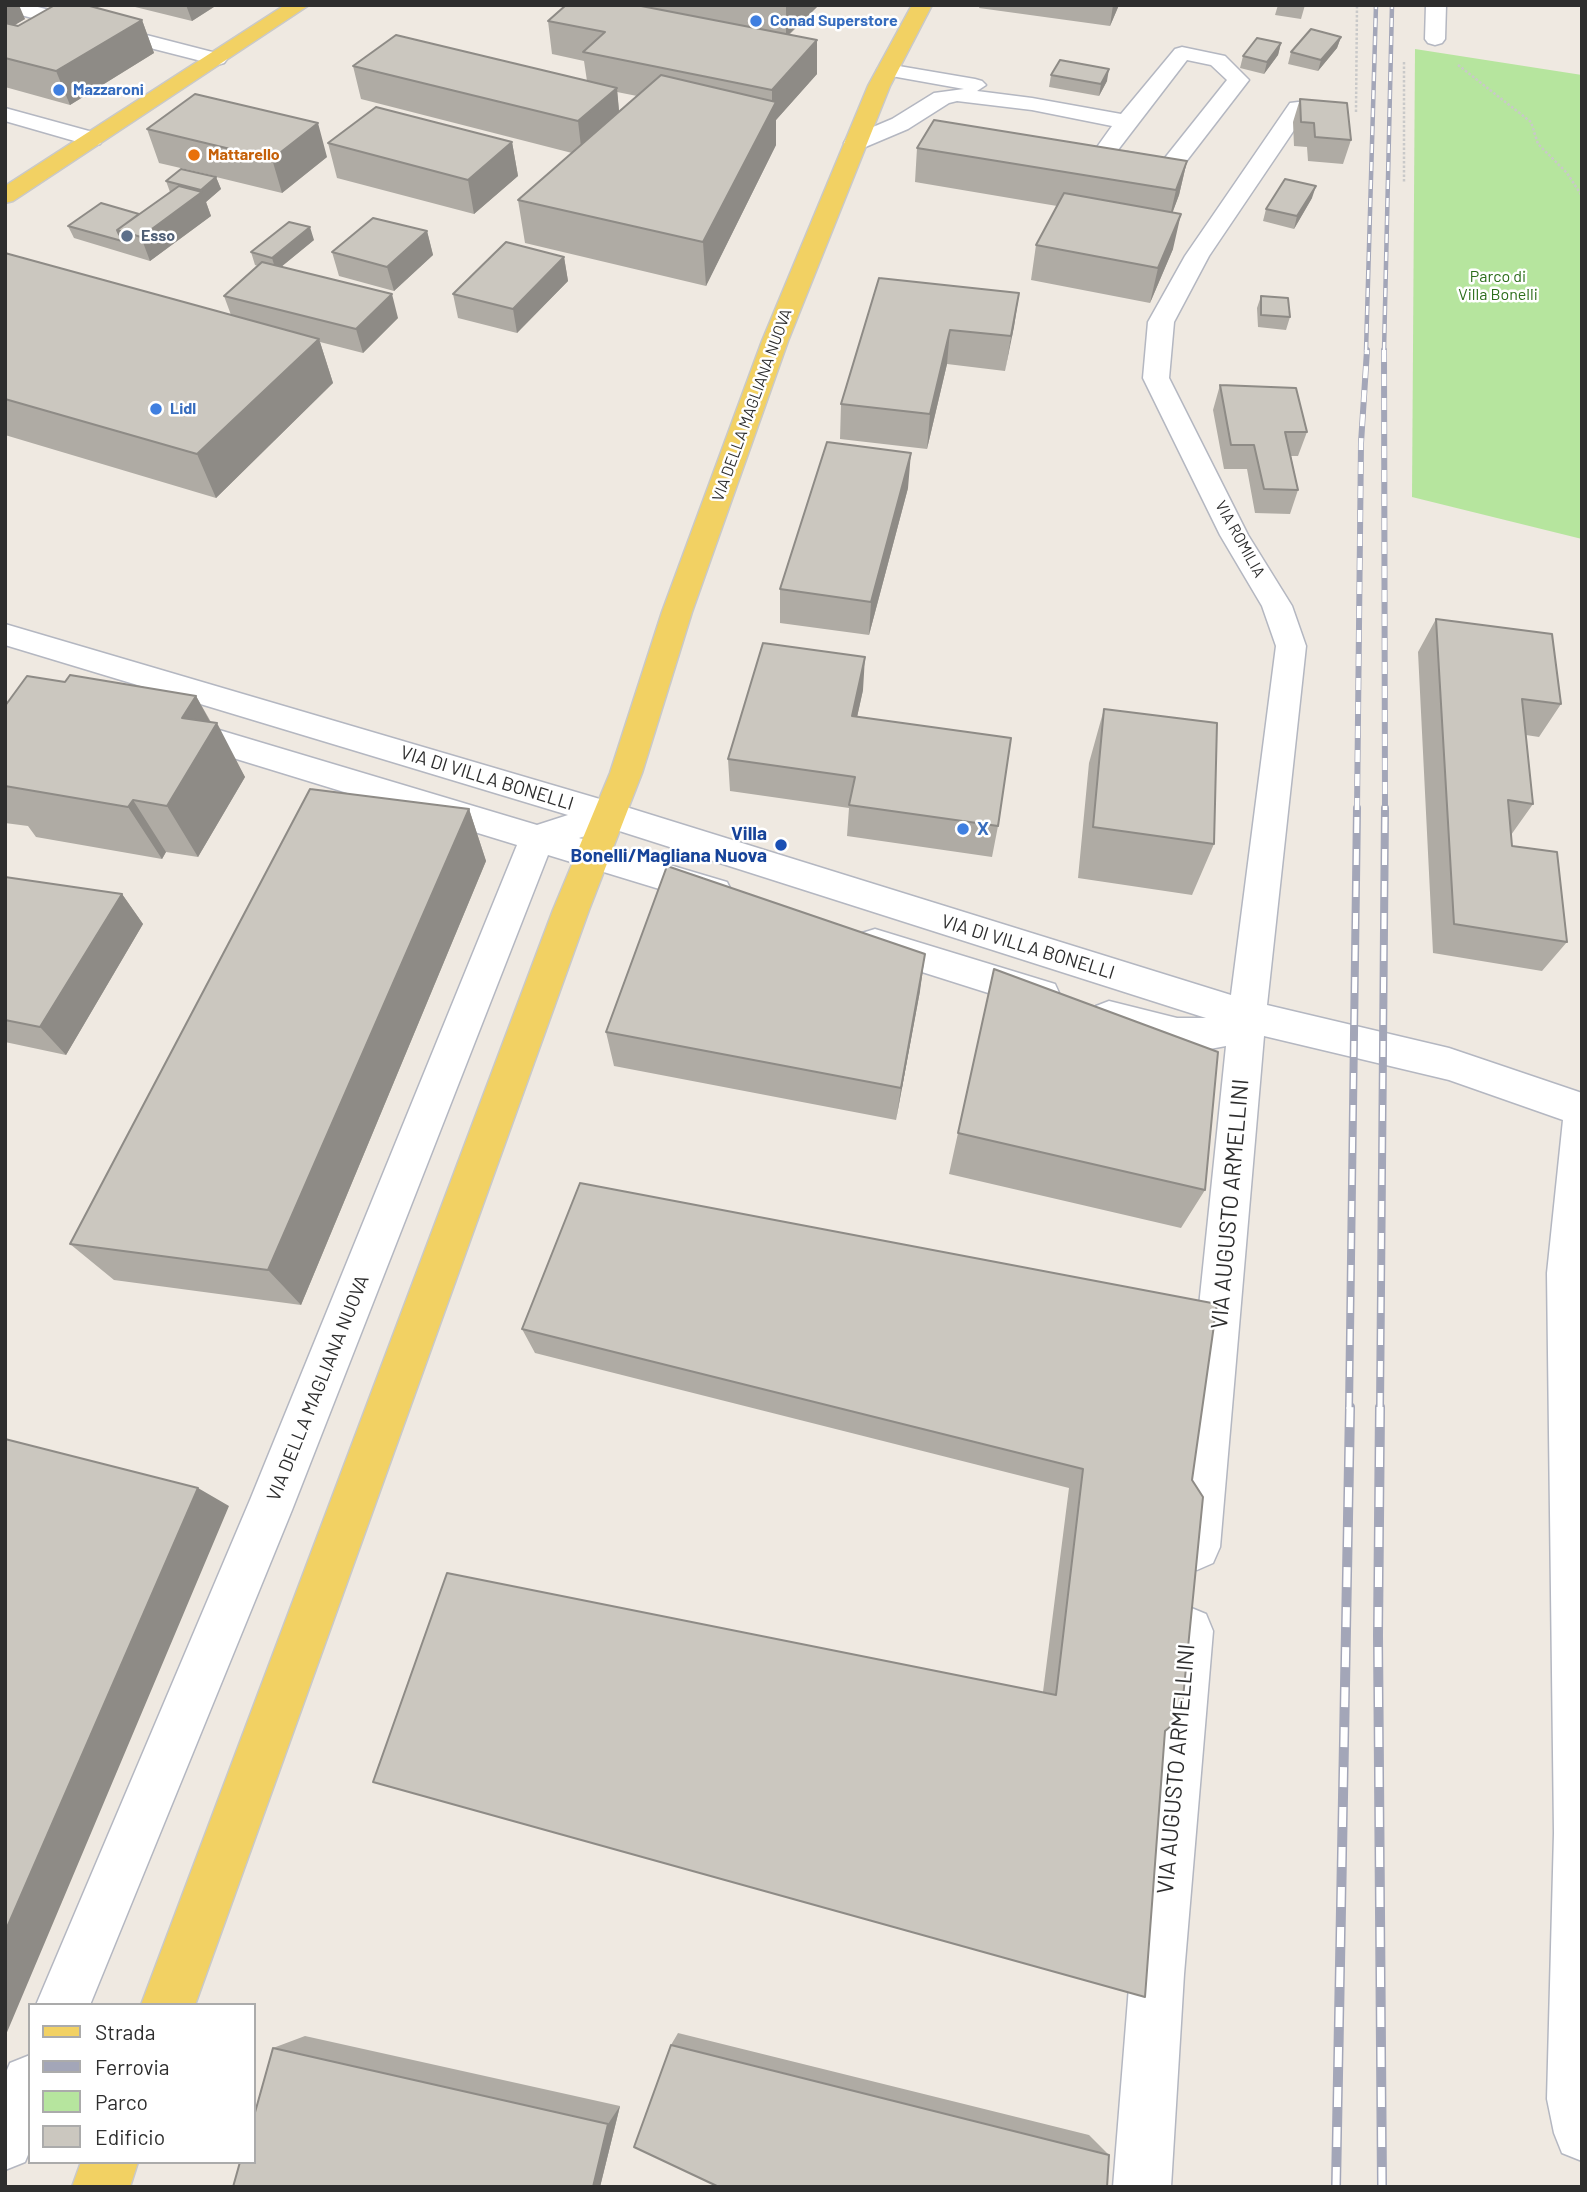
<!DOCTYPE html>
<html>
<head>
<meta charset="utf-8">
<style>
  body { margin:0 }
  #map { position:relative; width:1587px; height:2192px; overflow:hidden; background:#efe9e1; font-family:Barlow,sans-serif }
  canvas { display:block }
  .frame { position:absolute; inset:0; border:7px solid #2e2e2e; pointer-events:none }
  .legend { position:absolute; left:28px; top:2003px; width:228px; height:161px; box-sizing:border-box; background:#fff; border:2px solid #ababab; margin:0; padding:9px 12px; list-style:none; font-size:21px; color:#2e2e2e }
  .legend li { display:flex; align-items:center; gap:14px; height:35px }
  .legend b { width:35px; border:2px solid #ababab }
</style>
</head>
<body>
<div id="map">
<canvas width="1587" height="2192"></canvas>
<div class="frame"></div>
<ul class="legend">
<li><b style="height:9px;background:#f2d163"></b>Strada</li>
<li><b style="height:9px;background:#a3a6b8"></b>Ferrovia</li>
<li><b style="height:19px;background:#b6e59e"></b>Parco</li>
<li><b style="height:19px;background:#cbc7bf"></b>Edificio</li>
</ul>
</div>
<script>
const ctx = document.querySelector('canvas').getContext('2d');
ctx.lineJoin = 'round';
function paint(path, color) { ctx.fillStyle = color; ctx.fill(path, 'evenodd'); }
const shape = rows => new Path2D(rows.map(r => 'M' + r).join(''));
function trace(path, color, width, dash) { ctx.strokeStyle = color; ctx.lineWidth = width; ctx.lineCap = dash ? 'butt' : 'round'; ctx.setLineDash(dash || []); ctx.stroke(path); }
function write(font, color, halo, rows, align = 'center') {
  ctx.font = font + ' Barlow,sans-serif'; ctx.lineWidth = 5; ctx.setLineDash([]); ctx.textBaseline = 'middle'; ctx.strokeStyle = halo; ctx.fillStyle = color; for (const [text, x, y, turn = 0] of rows) {
    ctx.save(); ctx.translate(x, y); ctx.rotate((+turn || 0) * Math.PI / 180); ctx.textAlign = isNaN(turn) ? turn : align; if (halo) ctx.strokeText(text, 0, 0); ctx.fillText(text, 0, 0); ctx.restore();
  }
}
paint(shape([
  [1415,49,1582,75,1582,539,1412,497]
]), '#b6e59e');
const minor = shape([
  [5,5,30,5,224,55,227,59,224,63,217,65,5,11,5,5],
  [1426,5,1446,5,1445,39,1442,43,1435,45,1428,43,1425,39,1426,5],
  [1182,47,1225,56,1249,80,1178,172,1170,174,1127,166,1119,164,1116,159,1119,154,1127,152,1164,159,1227,80,1211,65,1187,60,1111,159,1103,161,1095,159,1092,154,1112,126,1032,110,957,101,949,103,908,129,863,148,847,148,844,143,847,138,892,119,934,93,964,89,880,74,877,70,880,66,887,64,975,79,982,81,986,85,977,91,1032,98,1121,114,1175,49,1182,47],
  [1298,102,1306,103,1309,108,1209,256,1174,322,1169,378,1248,535,1292,606,1306,646,1267,1005,1449,1048,1582,1093,1582,2161,1562,2153,1554,2133,1547,2099,1554,1833,1547,1273,1563,1120,1449,1080,1264,1036,1220,1547,1213,1563,1197,1570,1181,1563,1174,1547,1226,1046,1199,1051,1177,1050,1096,1028,1090,1017,1096,1006,1109,1001,1177,1018,1206,1018,610,828,579,838,727,882,732,892,727,902,715,906,548,855,292,1510,90,2005,36,2005,250,1500,517,845,168,738,163,730,168,722,179,718,537,825,568,815,5,645,5,624,610,802,1231,995,1276,646,1262,606,1220,535,1143,378,1148,322,1185,256,1290,103,1298,102],
  [5,108,100,134,103,139,100,144,92,146,5,121,5,108],
  [875,929,1055,984,1060,995,1055,1006,1042,1010,862,953,857,943,862,933,875,929],
  [1189,1607,1206,1614,1213,1631,1184,1974,1171,2187,1113,2187,1130,1974,1165,1631,1172,1614,1189,1607],
  [30,2055,30,2150,25,2162,5,2170,5,2075,10,2063,30,2055]
]);
const major = shape([
  [285,5,309,5,13,201,5,203,5,186,285,5],
  [912,5,932,5,890,86,788,341,692,612,642,773,589,910,195,2005,141,2005,553,910,610,773,662,612,762,341,868,86,912,5],
  [81,2162,138,2162,130,2187,72,2187,81,2162]
]);
trace(minor, '#b4b7c1', 3);
trace(major, '#c9c9c9', 3);
trace(shape([
  [1404,62,1404,182],
  [1458,65,1531,122,1538,144,1567,173,1582,196],
  [1356,112,1357,5]
]), '#c9c9c9', 2.5, [2.5, 2]);
paint(minor, '#fff');
paint(major, '#f2d163');
const railFar3 = shape([
  [1366,351,1376,5],
  [1384,351,1392,5]
]);
const railFar2 = shape([
  [1384,350,1385,810],
  [1357,810,1361,443,1367,350]
]);
const railFar1 = shape([
  [1349,1409,1357,808],
  [1380,1409,1385,808]
]);
const rail = shape([
  [1380,1407,1378,1635,1382,2187],
  [1336,2187,1350,1407]
]);
trace(railFar3, '#a3a6b8', 4.5);
trace(railFar2, '#a3a6b8', 6);
trace(railFar1, '#a3a6b8', 8);
trace(rail, '#a3a6b8', 10);
trace(railFar3, '#fff', 2.5, [9]);
trace(railFar2, '#fff', 4.5, [12]);
trace(railFar1, '#fff', 5, [16]);
trace(rail, '#fff', 7, [20]);
paint(shape([
  [5,5,25,19,14,25,18,26,142,20,154,53,70,105,5,87],
  [127,5,217,5,192,21],
  [566,5,819,5,789,35,817,40,817,74,776,120,776,145,706,286,525,243,518,200,572,153,361,99,353,66,587,81,584,61,552,54,548,21],
  [617,92,637,96,619,111],
  [980,5,1119,5,1110,26,979,8],
  [1278,5,1305,5,1301,19,1275,15],
  [1341,37,1337,48,1318,71,1288,64,1291,52],
  [1281,43,1278,55,1264,74,1240,68,1243,56],
  [1051,75,1107,81,1099,96,1049,87],
  [1300,99,1351,140,1343,164,1308,161,1307,147,1294,146,1293,122],
  [147,129,327,157,282,193,216,177,221,189,206,202,211,216,150,261,74,238,68,226,139,214,170,192,166,181,215,176,159,163],
  [512,142,518,176,474,214,337,178,328,143],
  [917,148,1187,161,1179,195,1172,213,1173,249,1150,303,1031,280,1036,245,1057,206,915,182],
  [1312,198,1294,229,1263,221,1266,209],
  [427,231,433,255,394,291,339,276,332,252],
  [314,240,281,267,398,318,363,353,320,342,333,383,216,498,5,435,5,253,231,315,224,296,258,266,255,265,251,252],
  [564,257,568,281,517,333,458,318,453,294],
  [879,278,1019,293,1005,371,947,364,927,449,840,439,841,404],
  [1261,296,1290,317,1286,330,1258,327,1257,308],
  [1220,385,1307,432,1298,456,1291,456,1298,490,1290,514,1255,513,1247,469,1224,469,1213,410],
  [908,488,869,635,780,623,780,589],
  [1436,619,1561,704,1539,737,1526,735,1533,804,1511,835,1512,846,1567,942,1542,971,1433,953,1418,652],
  [65,682,196,696,211,722,245,777,198,857,166,852,162,859,36,837,28,826,5,823,5,706],
  [863,690,857,717,998,826,992,857,847,836,849,808,730,791,728,759],
  [1104,709,1214,844,1192,895,1078,878,1089,763],
  [469,809,486,861,301,1305,114,1280,70,1244],
  [5,877,122,894,143,924,66,1055,5,1042],
  [994,969,1205,1190,1181,1228,949,1174],
  [920,991,896,1120,614,1066,606,1032],
  [522,1329,1192,1480,1181,1718,1043,1692,1069,1488,535,1353],
  [678,2033,1089,2135,1109,2155,671,2045],
  [305,2036,620,2106,600,2187,233,2187,273,2048]
]), '#afaba4');
paint(shape([
  [5,5,19,5,25,19,5,31],
  [186,5,217,5,192,21],
  [786,5,819,5,786,37],
  [1113,5,1119,5,1110,26],
  [142,20,154,53,70,105,56,71],
  [1341,37,1337,48,1318,71,1321,60],
  [817,40,817,74,776,120,776,145,706,286,703,242,772,109,772,90],
  [1281,43,1278,55,1264,74,1267,62],
  [1109,69,1107,81,1099,96,1101,84],
  [617,88,620,122,582,155,578,121],
  [318,123,327,157,282,193,272,159],
  [512,142,518,176,474,214,468,180],
  [1187,161,1179,195,1168,225,1176,190],
  [216,177,221,189,206,202,211,216,150,261,141,237,202,192,201,190],
  [1316,186,1312,198,1294,229,1297,216],
  [1181,214,1173,249,1150,303,1158,268],
  [310,227,314,240,276,271,272,258],
  [427,231,433,255,394,291,387,267],
  [564,257,568,281,517,333,513,309],
  [1019,293,1014,327,1005,371,1011,336],
  [392,294,398,318,363,353,356,329],
  [950,330,947,364,927,449,930,414],
  [319,339,333,383,216,498,197,454],
  [911,453,908,488,869,635,871,602],
  [865,657,863,690,850,749,852,716],
  [196,696,214,729,217,723,245,777,198,857,167,806,182,718],
  [133,800,166,852,162,859,128,807],
  [469,809,486,861,301,1305,268,1270],
  [122,894,143,924,66,1055,40,1027],
  [925,954,920,991,896,1120,901,1088],
  [198,1488,229,1506,5,2037,5,1932],
  [620,2106,600,2187,593,2187,608,2124]
]), '#8e8b86');
const building = shape([
  [55,5,86,5,142,20,56,71,5,58,5,23,18,26,55,5],
  [566,5,636,5,817,40,772,90,583,52,605,32,548,21,566,5],
  [1311,29,1341,37,1321,60,1291,52,1311,29],
  [396,35,617,88,578,121,353,66,396,35],
  [1257,38,1281,43,1267,62,1243,56,1257,38],
  [1060,60,1109,69,1101,84,1051,75,1060,60],
  [661,75,776,102,703,242,518,200,661,75],
  [195,94,318,123,272,159,147,129,195,94],
  [1300,99,1347,103,1351,140,1315,137,1314,123,1301,122,1300,99],
  [376,107,512,142,468,180,328,143,376,107],
  [934,120,1187,161,1176,190,917,148,934,120],
  [181,169,216,177,201,190,166,181,181,169],
  [1285,179,1316,186,1297,216,1266,209,1285,179],
  [179,186,202,192,141,237,117,230,179,186],
  [1064,193,1181,214,1158,268,1036,245,1064,193],
  [101,203,139,214,117,230,122,241,68,226,101,203],
  [373,218,427,231,387,267,332,252,373,218],
  [289,222,310,227,272,258,251,252,289,222],
  [506,242,564,257,513,309,453,294,506,242],
  [5,253,319,339,197,454,5,399,5,253],
  [262,262,392,294,356,329,224,296,262,262],
  [879,278,1019,293,1011,336,950,330,930,414,841,404,879,278],
  [1261,296,1288,298,1290,317,1261,315,1261,296],
  [1220,385,1296,388,1307,432,1285,432,1298,490,1264,489,1254,445,1231,445,1220,385],
  [827,442,911,453,871,602,780,589,827,442],
  [1436,619,1552,634,1561,704,1522,699,1533,804,1508,800,1512,846,1557,852,1567,942,1454,924,1436,619],
  [763,643,865,657,852,716,1011,738,998,826,849,805,855,777,728,759,763,643],
  [70,675,196,696,182,718,217,723,167,806,133,800,128,807,5,786,5,706,27,676,65,682,70,675],
  [1104,709,1217,723,1214,844,1093,827,1104,709],
  [310,789,469,809,268,1270,70,1244,310,789],
  [667,866,925,954,901,1088,606,1032,667,866],
  [5,877,122,894,40,1027,5,1020,5,877],
  [994,969,1218,1052,1205,1190,958,1133,994,969],
  [580,1183,1217,1304,1192,1480,1203,1497,1181,1718,1165,1731,1145,1997,373,1782,447,1573,1056,1695,1083,1469,522,1329,580,1183],
  [5,1439,198,1488,5,1932,5,1439],
  [671,2045,1109,2155,1107,2187,719,2187,634,2147,671,2045],
  [273,2048,608,2124,593,2187,233,2187,240,2162,254,2162,254,2116,273,2048]
]);
paint(building, '#cbc7bf');
trace(building, '#8e8b86', 2);
for (const [x, y, r, color] of [
  [756,21,7,"#3f7fe0"],
  [59,90,7,"#3f7fe0"],
  [194,155,7,"#e8710a"],
  [127,236,7,"#5c6f8a"],
  [156,409,7,"#3f7fe0"],
  [963,829,7,"#3f7fe0"],
  [781,845,7,"#1a4fb4"]
]) { const dot = new Path2D(); dot.arc(x, y, r, 0, 2 * Math.PI); ctx.fillStyle = color; ctx.fill(dot); trace(dot, '#fff', 2.5); }
write('bold 16px', '#366cbe', '#fff', [
  ["Conad Superstore",770,21],
  ["Mazzaroni",73,90],
  ["Lidl",170,409]
], 'left');
write('bold 16px', '#c56008', '#fff', [
  ["Mattarello",208,155]
], 'left');
write('bold 16px', '#4e5e75', '#fff', [
  ["Esso",141,236]
], 'left');
write('16px', '#2c6e1b', '#fff', [
  ["Parco di",1498,277],
  ["Villa Bonelli",1498,295]
]);
write('16px', '#2e2e2e', '#fff', [
  ["VIA DELLA MAGLIANA NUOVA",752,405,-70],
  ["VIA ROMILIA",1240,539,61]
]);
write('19px', '#2e2e2e', '#fff', [
  ["VIA DI VILLA BONELLI",487,778,17],
  ["VIA DI VILLA BONELLI",1028,947,17],
  ["VIA DELLA MAGLIANA NUOVA",318,1388,-68]
]);
write('bold 19px', '#366cbe', '#fff', [
  ["X",977,829]
], 'left');
write('bold 19px', '#164399', '#fff', [
  ["Villa",767,834],
  ["Bonelli/Magliana Nuova",767,856]
], 'right');
write('23px', '#2e2e2e', '#fff', [
  ["VIA AUGUSTO ARMELLINI",1230,1204,-85],
  ["VIA AUGUSTO ARMELLINI",1176,1769,-85]
]);
</script>
</body>
</html>
